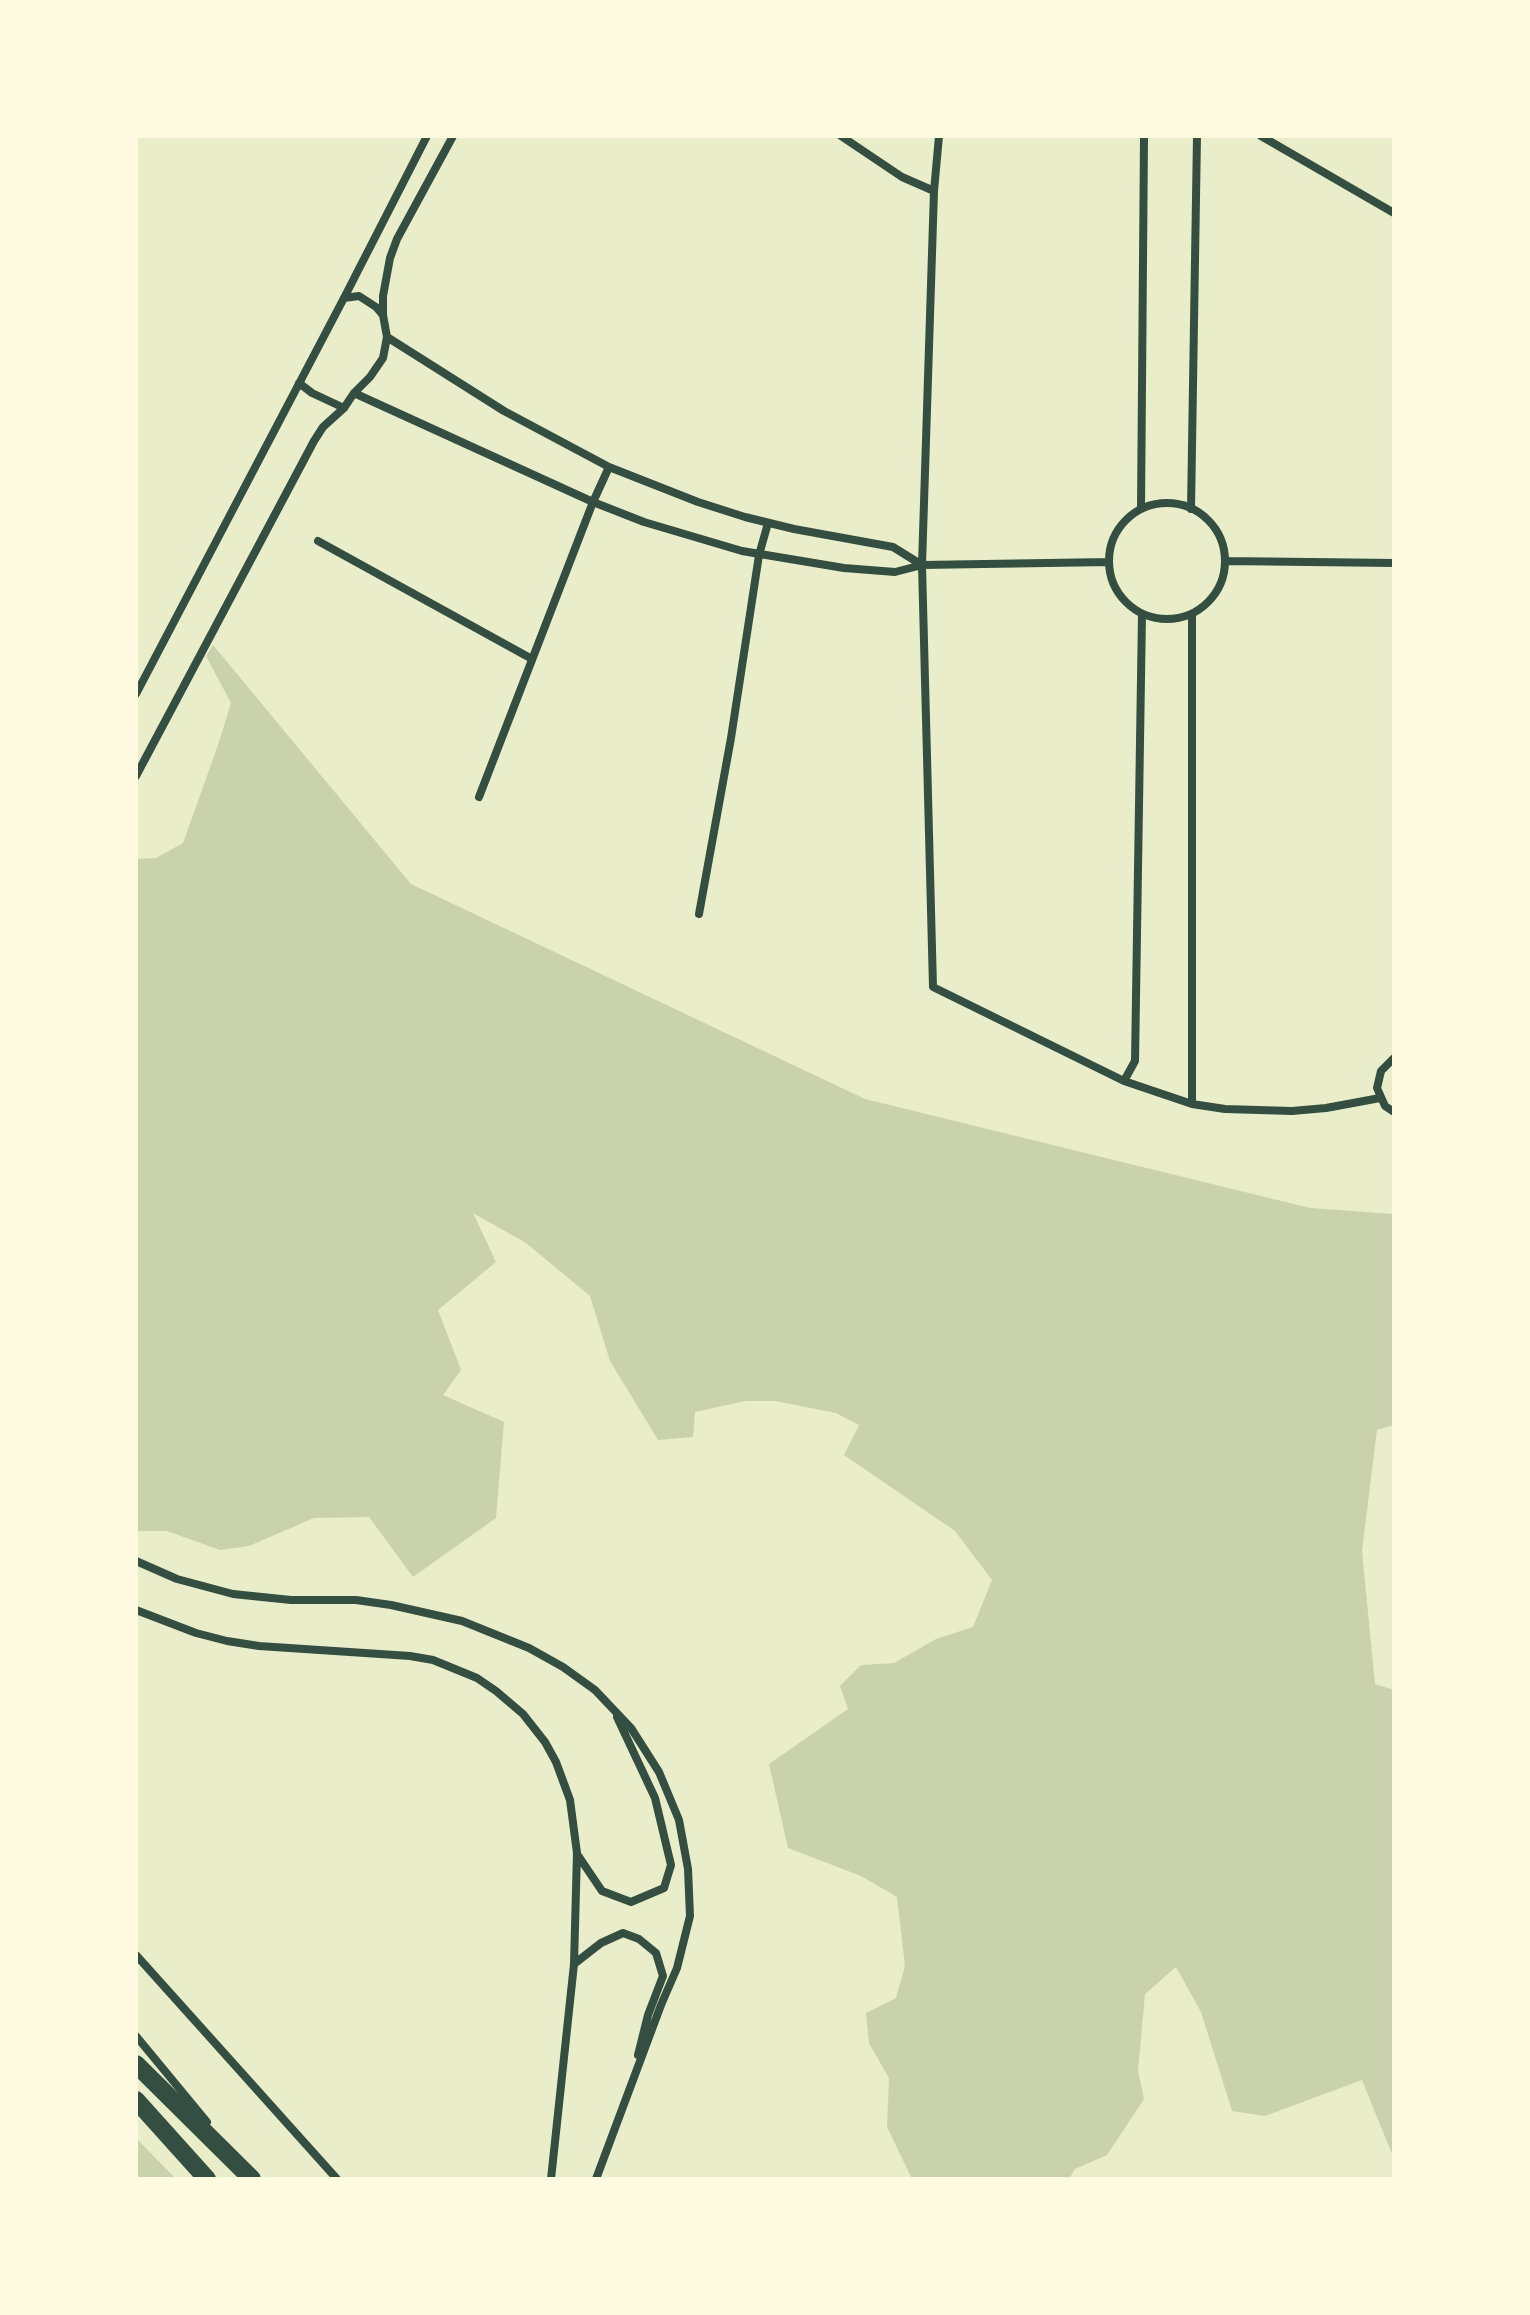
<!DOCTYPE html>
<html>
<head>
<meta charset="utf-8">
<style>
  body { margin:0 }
  #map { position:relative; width:1530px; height:2315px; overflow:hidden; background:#e9edc9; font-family:"Alegreya Sans",sans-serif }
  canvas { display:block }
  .frame { position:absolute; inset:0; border:138px solid #fefae0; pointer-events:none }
</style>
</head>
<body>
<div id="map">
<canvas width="1530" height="2315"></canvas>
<div class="frame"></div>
</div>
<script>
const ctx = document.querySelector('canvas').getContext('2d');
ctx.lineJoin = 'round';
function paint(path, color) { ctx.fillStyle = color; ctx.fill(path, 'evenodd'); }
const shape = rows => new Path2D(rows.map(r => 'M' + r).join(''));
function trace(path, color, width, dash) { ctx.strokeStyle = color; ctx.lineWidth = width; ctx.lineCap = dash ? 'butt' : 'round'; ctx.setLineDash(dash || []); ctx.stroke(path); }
paint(shape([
  [213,645,411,884,865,1099,1310,1208,1394,1214,1394,1425,1377,1430,1362,1551,1375,1684,1394,1690,1394,2159,1362,2080,1265,2116,1232,2111,1201,2012,1176,1967,1145,1994,1138,2071,1144,2099,1107,2155,1075,2169,1069,2179,912,2179,887,2127,889,2078,869,2043,866,2013,896,1998,905,1966,897,1897,861,1876,788,1848,769,1764,848,1709,840,1686,861,1665,894,1663,936,1639,973,1627,992,1580,955,1531,844,1455,859,1425,836,1413,775,1401,745,1401,695,1412,693,1437,658,1440,610,1361,590,1296,526,1243,473,1213,496,1262,438,1310,461,1370,443,1395,504,1422,496,1518,413,1577,369,1517,314,1518,249,1546,220,1550,167,1531,136,1531,136,859,156,858,183,843,218,745,231,703,206,656],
  [136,2138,176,2179,136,2179]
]), '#cad2ad');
trace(shape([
  [841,136,902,177,934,191],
  [939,136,934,191,922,565,933,987,1124,1081,1192,1104,1225,1109,1292,1111,1326,1108,1380,1098],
  [1261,136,1394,213],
  [344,298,359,296,376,307,382,314],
  [387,337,504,411,609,467,698,502,745,517,794,529,893,547,922,565],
  [299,383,312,393,344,408],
  [354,393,593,502,644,522,742,551,844,568,895,572,922,565,1109,562],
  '1109 561a58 58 0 1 1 116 0a58 58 0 1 1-116 0Z',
  [1141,509,1144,136],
  [1191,509,1197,136],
  [318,541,532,659],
  [1225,561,1394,563],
  [136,694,344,298,427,136],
  [136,776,314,441,323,427,344,408,354,393,370,377,383,358,387,337,383,315,383,296,390,258,397,239,453,136],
  [479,797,593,502,609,467],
  [699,914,731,738,759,555,768,523],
  [1394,1058,1381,1071,1377,1088,1385,1106,1394,1112],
  [1124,1081,1135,1061,1142,614],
  [1192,1104,1192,614],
  [136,1561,177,1579,233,1594,291,1600,356,1600,391,1605,462,1621,529,1648,563,1667,595,1690,631,1728,659,1772,679,1820,688,1869,690,1916,677,1968,661,2005,596,2179],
  [136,1610,196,1633,227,1641,259,1646,410,1656,433,1660,477,1678,496,1691,523,1714,545,1742,556,1762,570,1800,577,1853,574,1964,551,2179],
  [577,1854,602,1891,631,1902,664,1888,671,1865,655,1798,617,1717],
  [136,1955,337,2179],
  [574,1964,601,1943,623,1933,639,1939,656,1953,663,1976,648,2015,638,2055],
  [136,2036,207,2122]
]), '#344e41', 8);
trace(shape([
  [136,2064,252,2179],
  [136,2100,207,2179]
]), '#344e41', 18);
</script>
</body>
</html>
